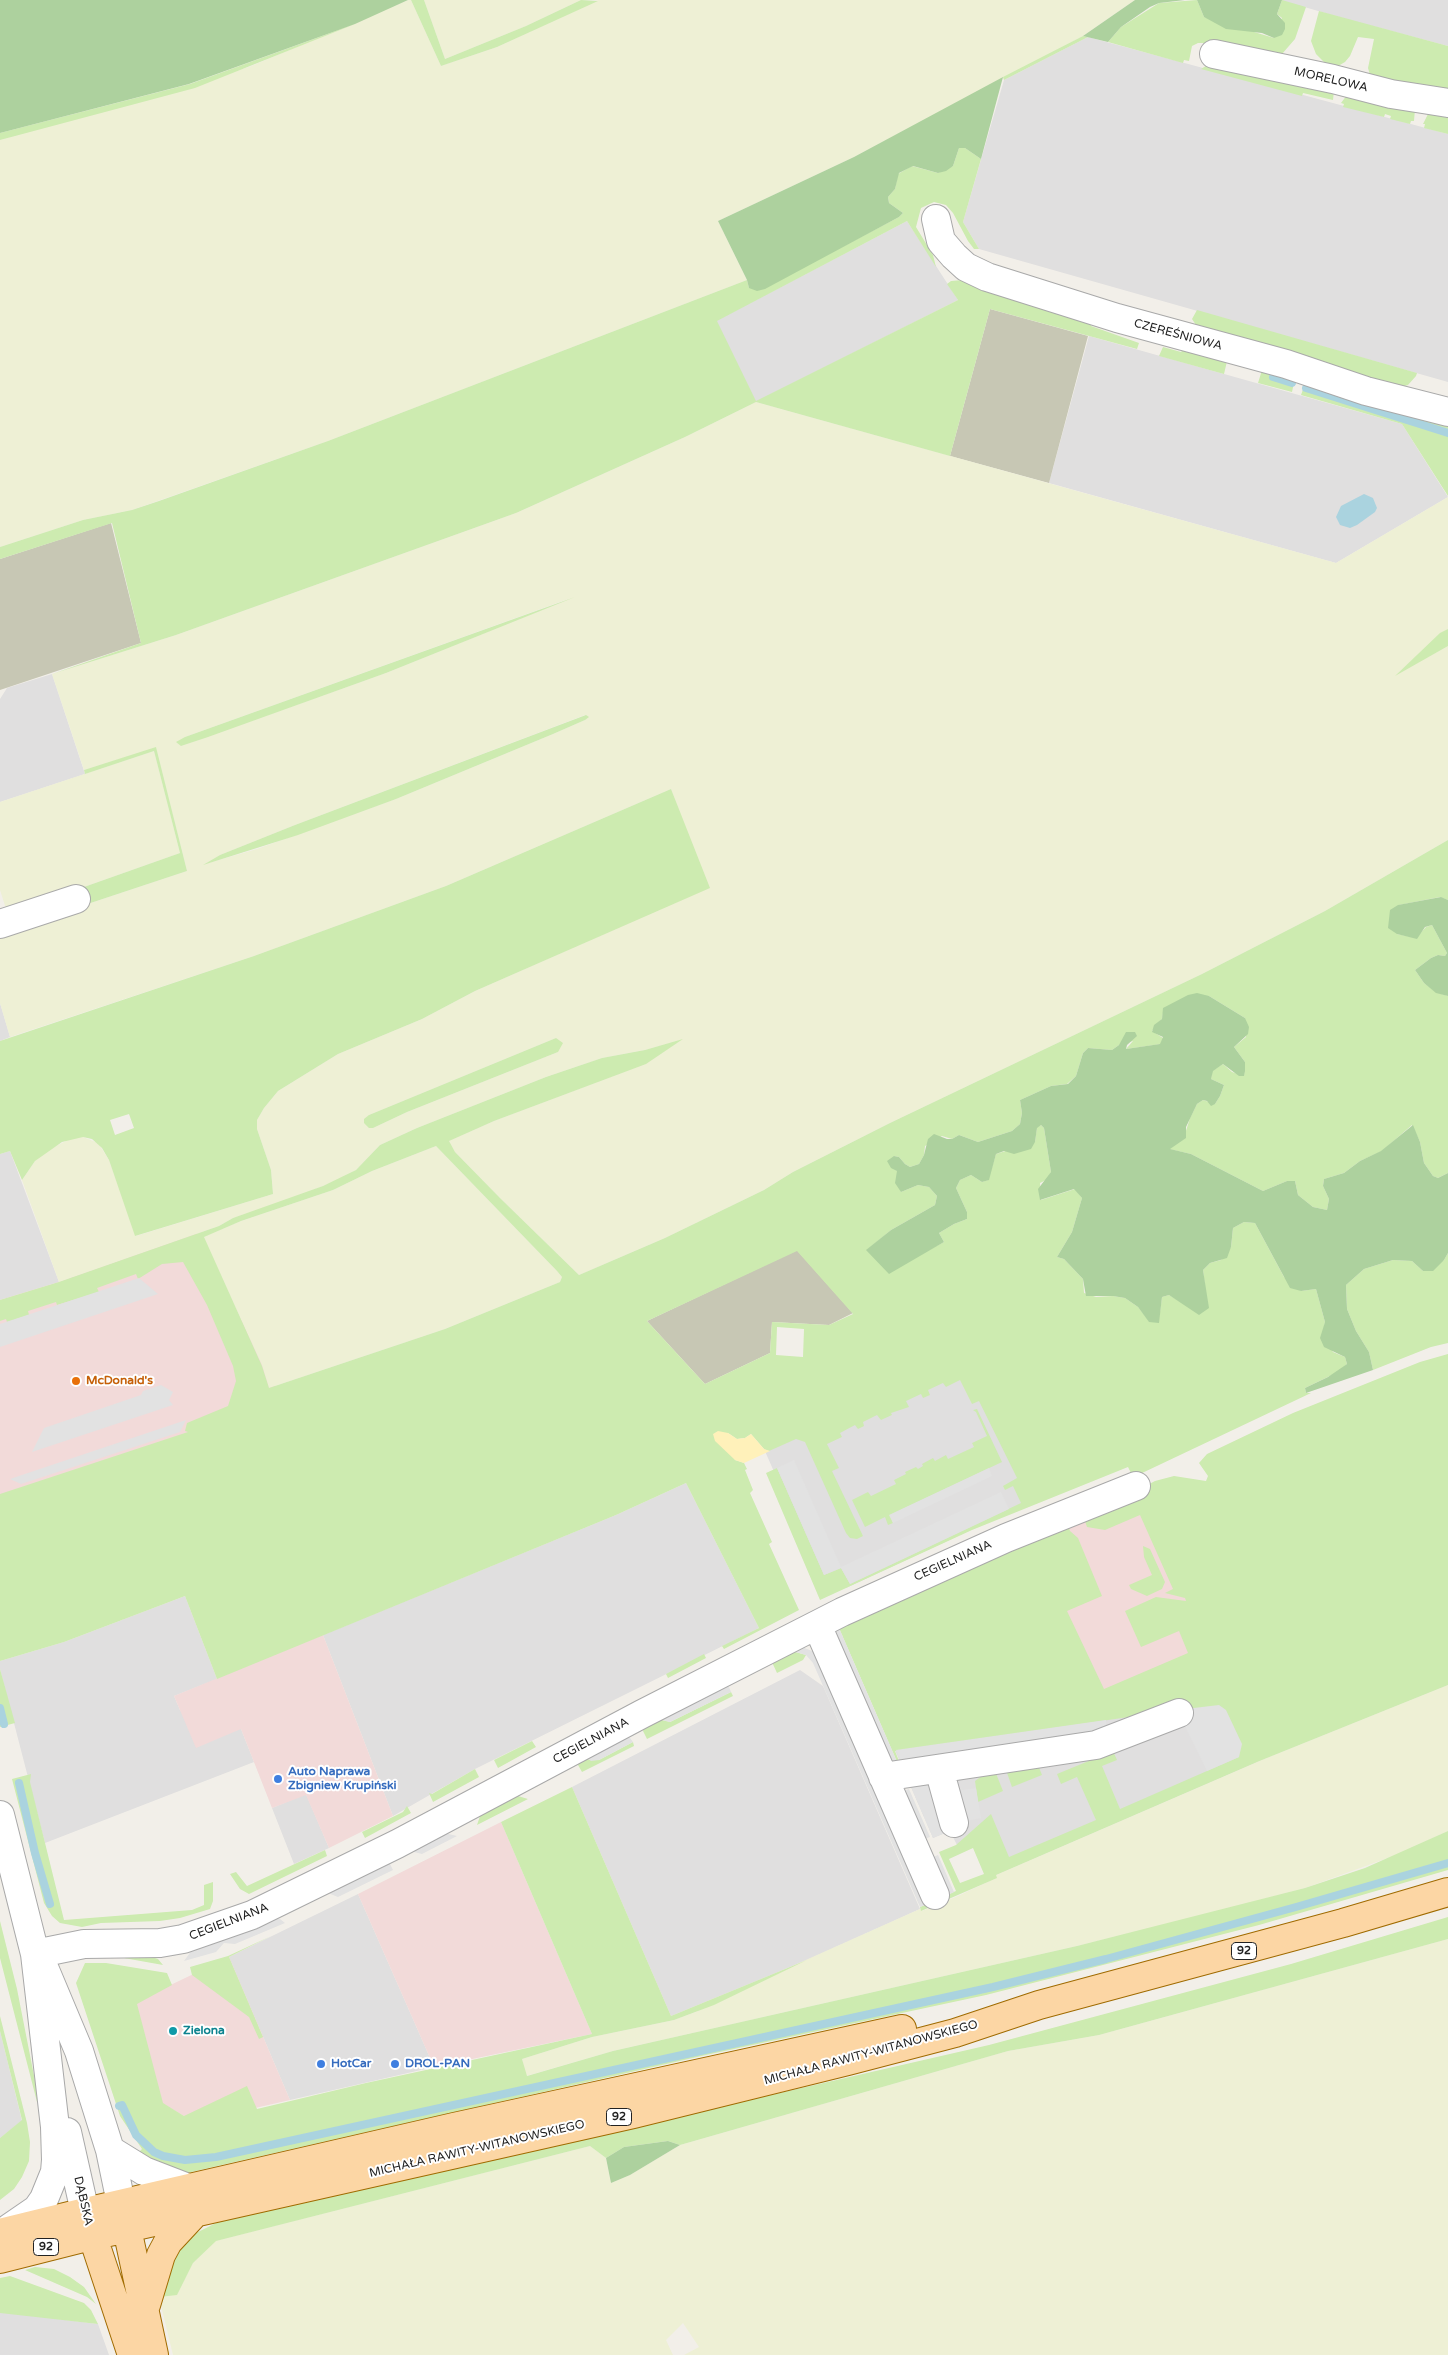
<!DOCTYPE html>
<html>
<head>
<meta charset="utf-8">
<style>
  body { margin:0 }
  canvas { display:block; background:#f2efe9 }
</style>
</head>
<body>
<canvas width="1448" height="2355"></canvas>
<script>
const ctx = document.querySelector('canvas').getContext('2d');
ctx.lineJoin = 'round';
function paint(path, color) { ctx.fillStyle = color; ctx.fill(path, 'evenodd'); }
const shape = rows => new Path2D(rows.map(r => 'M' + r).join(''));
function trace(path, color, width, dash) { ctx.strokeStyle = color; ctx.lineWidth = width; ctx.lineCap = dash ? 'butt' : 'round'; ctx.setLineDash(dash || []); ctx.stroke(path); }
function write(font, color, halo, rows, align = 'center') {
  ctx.font = font + ' "Varela Round",sans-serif'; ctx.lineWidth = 4; ctx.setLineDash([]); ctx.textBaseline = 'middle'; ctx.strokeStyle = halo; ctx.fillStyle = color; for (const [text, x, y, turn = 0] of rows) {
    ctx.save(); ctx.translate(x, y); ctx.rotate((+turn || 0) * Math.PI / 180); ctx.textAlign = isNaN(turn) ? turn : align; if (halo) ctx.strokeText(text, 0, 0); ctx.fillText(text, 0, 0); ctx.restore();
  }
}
paint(shape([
  [1280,0,1448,0,1448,46,1346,19],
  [1088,37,1448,134,1448,382,979,249,963,222,1004,80],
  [907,221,958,300,756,402,716,321],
  [1089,336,1402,424,1448,497,1336,563,1049,483],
  [52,674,85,774,0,802,0,699,7,688],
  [0,1003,10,1037,0,1041],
  [10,1151,59,1282,0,1300,0,1154],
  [962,1352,1031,1502,846,1588,821,1578,764,1449],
  [686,1483,759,1628,475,1769,393,1816,323,1635,616,1515],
  [185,1596,217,1679,174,1696,180,1710,241,1729,254,1762,45,1843,0,1669,0,1661,64,1642],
  [800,1670,823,1686,920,1909,807,1960,671,2016,572,1787],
  [1176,1706,1257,1762,995,1875,978,1836,957,1845,950,1831,933,1838,894,1748],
  [306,1794,329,1848,294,1864,272,1808],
  [358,1894,434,2067,290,2100,229,1957],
  [0,2031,22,2121,0,2138],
  [2,2312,98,2324,109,2355,0,2355,0,2313]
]), '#e0dfdf');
paint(shape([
  [197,1233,283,1402,0,1496,0,1300,59,1282],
  [1143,1499,1214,1662,894,1748,1069,1527],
  [323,1635,393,1816,329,1848,306,1795,272,1808,241,1729,196,1748,174,1696],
  [501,1822,592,2034,434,2067,358,1894],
  [229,1957,290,2100,194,2122,162,2103,135,2002]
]), '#f2dad9');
paint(shape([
  [990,309,1088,336,1049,483,950,456],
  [111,523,141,643,0,690,0,559],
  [797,1250,853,1313,829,1325,772,1322,770,1353,705,1384,647,1321]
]), '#c7c7b4');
paint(shape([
  [408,0,411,0,441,66,497,47,598,0,1135,0,1083,36,854,157,718,221,747,280,328,441,132,510,83,520,0,547,0,140,249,67],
  [424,0,581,0,526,26,445,59],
  [756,402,1336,563,1448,497,1448,629,1398,673,1448,646,1448,840,1325,911,1202,974,890,1123,793,1172,764,1190,665,1238,579,1275,500,1198,455,1152,448,1141,494,1121,645,1064,681,1040,645,1050,602,1058,546,1077,417,1128,380,1145,356,1170,335,1181,281,1203,233,1218,219,1226,59,1282,22,1180,35,1161,48,1150,74,1137,83,1137,98,1143,109,1160,136,1236,273,1194,271,1170,257,1129,257,1120,264,1108,278,1091,338,1054,422,1019,475,991,681,900,688,835,671,789,446,886,254,956,10,1037,0,1003,0,933,187,871,156,748,84,770,52,674,176,635,516,513,685,437],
  [571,598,386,673,181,746,185,737],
  [585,715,585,720,553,734,396,799,257,849,205,864,220,855,295,825],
  [556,1038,558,1052,407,1112,373,1128,369,1115],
  [154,751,180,853,84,887,69,886,64,893,7,912,0,890,0,802],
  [436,1146,557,1271,562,1277,560,1282,445,1329,269,1388,262,1365,203,1237,241,1221,333,1190,372,1171],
  [1448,1685,1448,1831,1396,1855,1305,1888,1207,1914,1077,1946,613,2051,526,2076,522,2059,592,2037,674,2020,696,2012,761,1980,920,1909,922,1911,958,1896,996,1878,996,1875,1257,1762],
  [1448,1939,1448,2355,684,2355,699,2347,683,2323,666,2340,673,2355,173,2355,159,2297,177,2294,193,2263,215,2241,590,2146,606,2158,611,2183,630,2175,680,2145,1008,2051,1099,2035]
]), '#eef0d5');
paint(shape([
  [411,0,424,0,445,59,526,26,581,0,598,1,497,47,441,66],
  [1197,0,1204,17,1274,38,1282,18,1277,14,1282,0,1306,7,1295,39,1282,54,1274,56,1213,43,1198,43,1192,46,1189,61,1184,60,1183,63,1108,42,1121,27,1159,3],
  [1319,11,1448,46,1448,95,1370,75,1368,68,1374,39,1358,37,1350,56,1345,62,1338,66,1325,63,1316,54,1311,41],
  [355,24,195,88,0,140,0,133,190,84],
  [1083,36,1088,37,1004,80,1003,77],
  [1209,64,1334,91,1333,100,1303,93,1302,96,1201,69],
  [1347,95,1415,109,1414,121,1411,121,1410,124,1390,119,1391,116,1385,114,1384,117,1343,107,1344,104,1341,103],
  [1448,111,1448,134,1424,128,1425,124,1423,124,1429,112],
  [959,148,965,148,981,159,963,222,979,249,974,249,968,241,953,213,946,205,934,202,921,208,916,227,933,255,936,267,907,221,717,321,756,401,958,300,947,284,951,281,963,280,1092,318,1091,326,1139,343,1137,349,990,309,950,456,756,402,685,437,516,513,176,635,52,674,141,643,112,523,0,559,0,547,83,520,132,510,159,501,328,441,747,280,749,288,804,267,899,217,903,213,889,203,888,197,895,189,898,174,912,166,938,173,953,166],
  [1197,310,1417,373,1416,376,1408,385,1401,387,1198,328,1192,319],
  [1163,347,1181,352,1183,350,1228,357,1224,374,1159,356],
  [1262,370,1295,378,1292,392,1258,383],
  [1305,384,1448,426,1448,496,1402,424,1301,395],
  [575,597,386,673,208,737,181,746,176,742,185,737],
  [1448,629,1448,646,1395,676,1440,633],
  [586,715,589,717,585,720,553,734,396,799,298,835,203,865,220,855,295,825],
  [156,747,187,871,0,933,89,900,84,887,180,853,154,751,85,774,84,770],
  [671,789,710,888,475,991,422,1019,338,1054,278,1091,264,1108,257,1120,257,1129,271,1170,273,1194,135,1236,109,1160,102,1148,92,1139,83,1137,62,1142,35,1161,22,1180,10,1151,0,1154,0,1041,254,956,446,886],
  [129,1114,134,1128,115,1135,110,1120],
  [1448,840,1448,900,1440,897,1399,905,1397,934,1416,938,1426,927,1432,925,1447,953,1445,956,1438,955,1431,958,1415,970,1424,983,1436,992,1448,996,1448,1173,1438,1178,1433,1176,1424,1163,1420,1142,1412,1125,1382,1151,1360,1161,1344,1173,1324,1179,1323,1186,1329,1199,1327,1210,1313,1207,1298,1195,1295,1181,1287,1181,1263,1191,1191,1154,1169,1149,1185,1134,1190,1118,1197,1104,1203,1100,1215,1104,1220,1096,1224,1085,1211,1079,1212,1071,1223,1064,1232,1072,1244,1076,1245,1062,1234,1047,1246,1037,1245,1018,1209,996,1163,1013,1162,1019,1152,1031,1163,1038,1161,1044,1126,1049,1133,1041,1119,1045,1112,1050,1088,1048,1083,1053,1076,1076,1067,1084,1051,1086,1020,1100,1022,1113,1020,1124,1012,1131,978,1142,959,1135,952,1139,942,1136,925,1146,924,1155,919,1164,910,1167,905,1164,899,1157,894,1156,901,1192,918,1185,929,1187,937,1196,935,1205,891,1230,867,1250,923,1253,944,1242,939,1233,954,1224,967,1219,967,1212,956,1188,960,1180,971,1175,982,1182,988,1180,996,1154,1035,1142,1037,1127,1041,1125,1044,1128,1051,1172,1048,1179,1040,1183,1041,1200,1075,1189,1082,1198,1072,1232,1057,1257,1064,1259,1083,1279,1084,1293,1096,1297,1113,1296,1125,1298,1138,1307,1150,1322,1160,1312,1162,1297,1169,1295,1190,1307,1205,1287,1203,1270,1210,1263,1221,1260,1231,1247,1233,1228,1244,1222,1255,1223,1284,1277,1301,1291,1316,1289,1325,1322,1323,1334,1333,1352,1345,1357,1347,1364,1338,1372,1305,1388,1306,1393,1311,1393,1140,1474,1133,1477,1128,1467,972,1530,820,1600,766,1473,777,1468,824,1575,841,1568,850,1584,1021,1503,1013,1486,1005,1490,1003,1486,1017,1478,979,1401,972,1404,960,1380,946,1387,943,1383,928,1390,930,1395,923,1398,921,1394,906,1401,909,1407,891,1413,892,1415,881,1420,877,1415,863,1422,864,1426,858,1429,855,1425,840,1433,842,1437,827,1444,839,1468,832,1471,863,1536,857,1539,850,1538,846,1533,805,1442,796,1439,769,1451,764,1449,751,1434,745,1438,737,1439,728,1433,735,1460,744,1463,747,1469,745,1470,753,1490,750,1493,772,1542,769,1544,799,1610,724,1649,722,1646,759,1628,686,1483,616,1515,217,1679,185,1596,64,1642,0,1661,0,1494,188,1432,185,1431,187,1423,228,1406,236,1381,233,1366,207,1305,183,1262,162,1264,138,1279,136,1274,97,1288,99,1292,57,1305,56,1302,28,1311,29,1315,7,1322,6,1319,0,1321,0,1300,59,1282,219,1226,233,1218,323,1186,356,1170,380,1145,417,1128,546,1077,602,1058,645,1050,683,1039,646,1064,494,1121,449,1141,455,1152,500,1198,579,1275,665,1238,764,1190,793,1172,890,1123,1202,974,1325,911],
  [436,1146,557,1271,562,1277,560,1282,445,1329,269,1388,262,1366,204,1237,241,1221,333,1190,372,1171],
  [797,1251,853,1314,829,1325,772,1322,770,1353,705,1384,647,1321],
  [777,1327,804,1329,803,1357,776,1355],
  [556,1038,563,1043,558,1052,407,1112,373,1128,369,1128,364,1123,364,1119,369,1115],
  [1448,1253,1448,1343,1431,1347,1373,1370,1369,1352,1356,1331,1347,1309,1346,1285,1364,1269,1393,1260,1412,1261,1423,1271,1444,1260],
  [1448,1354,1448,1685,1257,1762,996,1875,997,1878,921,1911,920,1907,956,1891,939,1852,956,1845,991,1814,1009,1857,1096,1820,1077,1777,1061,1784,1057,1774,1113,1751,1117,1760,1102,1766,1120,1809,1239,1757,1177,1710,895,1751,901,1766,898,1764,839,1628,1068,1525,1070,1531,1078,1538,1102,1596,1067,1611,1104,1689,1188,1653,1179,1631,1141,1647,1125,1611,1156,1597,1186,1601,1185,1598,1165,1593,1173,1589,1140,1515,1105,1530,1087,1527,1084,1518,1155,1481,1174,1476,1206,1481,1208,1476,1199,1463,1207,1454,1293,1413,1420,1362],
  [973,1848,984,1874,960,1883,949,1859],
  [977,1409,1002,1462,890,1515,893,1523,888,1525,885,1517,865,1527,852,1500,868,1492,871,1496,896,1484,894,1480,906,1474,905,1472,916,1467,918,1469,923,1466,922,1464,933,1458,935,1461,946,1455,948,1459,974,1447,972,1443,987,1436,976,1412,973,1410],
  [1143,1546,1150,1549,1165,1582,1162,1589,1147,1596,1131,1589,1129,1585,1152,1575,1144,1557],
  [792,1651,806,1655,803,1660,777,1673,771,1660],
  [704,1654,706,1658,668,1678,666,1674],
  [0,1669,15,1723,0,1727],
  [731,1692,733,1696,647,1739,643,1731,645,1725,658,1719,670,1722],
  [532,1741,536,1747,498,1768,494,1760],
  [633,1742,634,1746,582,1772,578,1765,580,1759,599,1760],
  [1038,1765,1042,1775,1012,1787,1006,1770],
  [475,1769,479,1777,433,1802,429,1793,432,1794],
  [995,1771,1003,1791,978,1802,975,1781,986,1773],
  [31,1774,30,1782,64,1920,192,1910,204,1905,204,1885,213,1882,213,1901,210,1909,180,1918,160,1921,101,1923,82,1927,60,1923,52,1916,44,1903,12,1779],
  [572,1787,671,2016,807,1960,714,2005,674,2020,592,2037,522,2059,527,2076,613,2051,1077,1946,1305,1888,1365,1868,1448,1831,1448,1870,1259,1925,986,1995,706,2055,217,2166,187,2173,174,2172,138,2153,142,2149,120,2116,76,1983,85,1963,106,1963,167,1973,172,1985,137,2004,163,2103,184,2116,247,2086,257,2109,366,2083,592,2034,501,1822],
  [518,1796,528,1799,477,1825,480,1816,487,1809],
  [407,1806,411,1813,365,1838,362,1832,403,1812],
  [325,1850,327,1856,249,1894,240,1889,230,1874,236,1872,247,1886],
  [1448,1917,1448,1939,1099,2035,1008,2051,680,2145,668,2141,624,2147,606,2158,590,2146,216,2241,193,2263,177,2295,159,2297,166,2261,188,2237,218,2222,989,2045,1291,1964],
  [0,1921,17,1989,39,2101,37,2102,0,1958],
  [271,1936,229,1957,263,2037,259,2039,249,2017,192,1975,190,1967,228,1956],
  [107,1955,149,1956,158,1959,163,1965],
  [0,2016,27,2123,30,2142,29,2161,22,2177,14,2189,0,2200,0,2138,22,2120,0,2031],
  [35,2267,54,2269,70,2277,84,2287,96,2304,87,2297,25,2270],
  [10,2276,84,2303,91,2310,98,2324,0,2313,0,2278]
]), '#cdebb0');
paint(shape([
  [0,0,408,0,355,24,189,84,0,133],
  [1135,0,1185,0,1159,3,1150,7,1121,27,1108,42,1083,36],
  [1197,0,1282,0,1277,14,1285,23,1285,29,1282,35,1274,38,1262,33,1226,29,1204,17],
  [1003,77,981,159,965,148,959,148,953,166,946,171,938,173,913,166,899,173,895,189,888,197,889,203,903,213,899,217,765,289,757,291,749,288,747,280,718,221,854,157],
  [1441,897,1448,900,1448,996,1436,993,1424,983,1415,970,1431,958,1438,955,1445,956,1447,953,1432,925,1425,927,1417,939,1397,934,1388,928,1390,910,1398,905],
  [1197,993,1209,996,1245,1018,1249,1027,1248,1034,1234,1047,1245,1062,1245,1071,1244,1076,1239,1076,1223,1064,1213,1071,1211,1079,1224,1085,1220,1096,1215,1104,1211,1106,1207,1101,1203,1100,1197,1104,1186,1127,1186,1138,1170,1149,1191,1154,1263,1191,1287,1181,1295,1181,1298,1195,1313,1207,1327,1210,1329,1199,1323,1186,1324,1179,1344,1173,1360,1161,1381,1151,1413,1125,1420,1142,1424,1163,1433,1176,1438,1178,1448,1173,1448,1253,1444,1260,1433,1271,1423,1271,1412,1261,1393,1260,1364,1269,1346,1285,1347,1309,1356,1331,1369,1352,1373,1370,1306,1393,1305,1388,1328,1377,1347,1364,1345,1357,1324,1347,1320,1338,1325,1322,1316,1289,1301,1291,1290,1288,1255,1223,1244,1222,1233,1228,1231,1247,1227,1258,1210,1263,1203,1270,1209,1308,1199,1315,1169,1295,1162,1297,1159,1323,1149,1322,1138,1307,1125,1298,1113,1296,1086,1296,1083,1279,1064,1259,1057,1257,1072,1232,1082,1198,1074,1189,1040,1200,1038,1189,1051,1172,1044,1128,1041,1125,1037,1128,1035,1142,1031,1149,1014,1154,1004,1151,996,1154,989,1180,982,1182,971,1175,960,1180,956,1188,967,1212,967,1219,954,1224,939,1233,944,1242,889,1274,866,1250,891,1230,935,1205,937,1196,929,1187,918,1185,901,1192,895,1183,897,1171,891,1168,887,1161,894,1156,899,1157,905,1164,910,1167,919,1164,924,1155,928,1139,934,1134,947,1139,952,1139,959,1135,978,1142,1012,1131,1020,1124,1022,1113,1020,1100,1051,1086,1068,1084,1076,1076,1083,1053,1088,1048,1112,1050,1119,1045,1126,1032,1135,1032,1137,1036,1127,1045,1126,1049,1160,1044,1163,1037,1152,1032,1154,1025,1162,1019,1163,1008,1188,995],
  [668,2141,680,2145,630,2175,611,2183,606,2158,624,2147]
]), '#add19e');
paint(shape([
  [718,1431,728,1433,737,1439,745,1438,751,1434,764,1449,770,1451,744,1463,735,1460,715,1441,713,1434]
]), '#fff1ba');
paint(shape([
  [139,1278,158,1294,0,1347,0,1324],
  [161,1385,173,1392,169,1400,173,1405,32,1452,44,1428,141,1395,143,1391],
  [186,1420,180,1432,21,1484,10,1479],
  [794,1460,841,1567,1001,1492,1009,1509,850,1584,841,1568,824,1575,777,1468],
  [989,1468,992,1476,893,1523,889,1515],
  [839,1628,855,1665,898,1764,889,1768,833,1631],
  [802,1647,817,1653,928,1904,920,1907,813,1663,806,1655,792,1651],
  [723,1685,729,1687,731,1692,670,1722,658,1719],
  [1219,1705,1226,1710,1242,1744,1239,1757,1207,1771,1177,1710],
  [1106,1720,1107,1735,902,1765,896,1750],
  [625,1736,630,1738,633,1742,599,1760,591,1761,587,1758],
  [930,1784,950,1831,933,1838,911,1787],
  [976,1788,981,1818,965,1821,961,1790],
  [909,1789,930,1837,921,1840,900,1792],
  [444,1833,457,1836,422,1854,410,1851],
  [938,1855,954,1892,946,1896,929,1859],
  [385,1862,390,1864,393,1870,338,1897,328,1893],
  [270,1919,280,1919,285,1923,235,1944,224,1943,216,1952,184,1961,192,1950]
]), '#e2e2e2');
paint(shape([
  [1364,494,1373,498,1377,508,1375,512,1357,525,1350,528,1340,525,1336,517,1341,506]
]), '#aad3df');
trace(shape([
  [1273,377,1292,383],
  [1306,388,1448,433],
  [0,1708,4,1724],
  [19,1783,35,1853,50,1904],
  [119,2106,122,2105,136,2135,154,2152,163,2156,185,2160,216,2157,993,1987,1106,1959,1296,1907,1448,1863]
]), '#aad3df', 8);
const minor = shape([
  [1214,54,1333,79,1391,94,1448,103],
  [936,219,941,241,954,256,966,267,987,277,1117,318,1286,364,1366,391,1448,412],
  [0,924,76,899],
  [817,1625,935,1895],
  [939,1769,954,1823],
  [883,1777,1096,1745,1179,1713],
  [0,1815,35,1954,55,2127,56,2160,55,2172,44,2199,37,2209,5,2231],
  [35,1954,84,1944,160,1943,183,1939,252,1915,397,1844,642,1714,842,1612,1006,1538,1136,1486],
  [45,1970,79,2051,110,2150,121,2203],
  [67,2132,85,2212],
  [110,2150,144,2171,188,2188]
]);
const major = shape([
  [123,2210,154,2355],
  [87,2219,132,2355],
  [0,2233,85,2212,454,2127,902,2029],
  [0,2259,91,2236,633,2114,848,2061,955,2033,1039,2005,1343,1923,1448,1892],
  [146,2305,161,2255,168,2242,195,2213]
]);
trace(minor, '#a9a9a9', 30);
trace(major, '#a06b00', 30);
trace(minor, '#fff', 28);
trace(major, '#fcd6a4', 28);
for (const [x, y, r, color] of [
  [76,1381,5,"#e8710a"],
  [278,1779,5,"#3f7fe0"],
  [173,2031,5,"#0f9aa8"],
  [321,2064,5,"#3f7fe0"],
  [395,2064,5,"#3f7fe0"]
]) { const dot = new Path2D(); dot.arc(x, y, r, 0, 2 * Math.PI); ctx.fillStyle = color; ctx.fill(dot); trace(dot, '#fff', 2); }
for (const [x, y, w] of [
  [1244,1951,25],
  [619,2117,25],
  [46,2247,25]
]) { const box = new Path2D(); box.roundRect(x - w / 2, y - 8.5, w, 17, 4); ctx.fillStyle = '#fff'; ctx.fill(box); trace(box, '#222', 1); }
write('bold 11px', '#222', null, [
  ["92",1244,1951],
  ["92",619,2117],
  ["92",46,2247]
]);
write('12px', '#222', '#fff', [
  ["MORELOWA",1331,80,13],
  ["CZEREŚNIOWA",1178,335,15],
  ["CEGIELNIANA",953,1561,-24],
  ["CEGIELNIANA",591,1741,-28],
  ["CEGIELNIANA",229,1922,-21],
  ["MICHAŁA RAWITY-WITANOWSKIEGO",871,2053,-15],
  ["MICHAŁA RAWITY-WITANOWSKIEGO",477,2149,-13],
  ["DĄBSKA",83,2201,77]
]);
write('bold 12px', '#c56008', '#fff', [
  ["McDonald's",86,1381]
], 'left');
write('bold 12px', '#366cbe', '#fff', [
  ["Auto Naprawa",288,1772],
  ["Zbigniew Krupiński",288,1786],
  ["HotCar",331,2064],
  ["DROL-PAN",405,2064]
], 'left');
write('bold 12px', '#0d838f', '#fff', [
  ["Zielona",183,2031]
], 'left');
</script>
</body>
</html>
